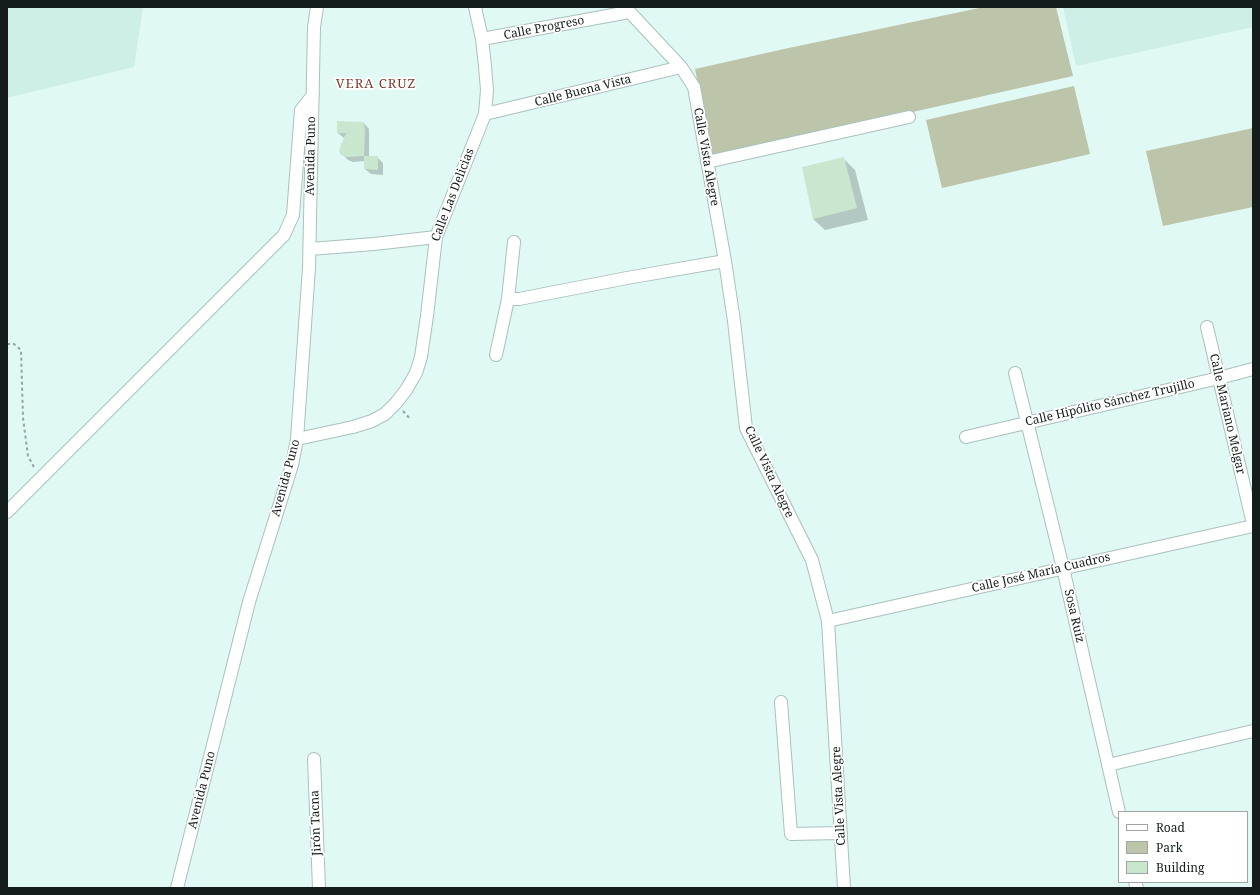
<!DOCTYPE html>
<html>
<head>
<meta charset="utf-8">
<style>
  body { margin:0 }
  #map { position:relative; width:1260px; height:895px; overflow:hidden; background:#e0f9f4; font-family:"Noto Serif",serif }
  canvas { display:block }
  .frame { position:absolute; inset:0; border:8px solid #141d1c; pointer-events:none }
  .legend { position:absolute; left:1118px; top:811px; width:130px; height:72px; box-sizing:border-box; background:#fff; border:1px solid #a1a5a4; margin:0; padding:5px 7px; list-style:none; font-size:12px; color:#141d1c }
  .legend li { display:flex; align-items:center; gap:8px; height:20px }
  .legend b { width:20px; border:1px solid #a1a5a4 }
</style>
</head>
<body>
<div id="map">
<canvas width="1260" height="895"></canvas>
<div class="frame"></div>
<ul class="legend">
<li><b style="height:5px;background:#fff"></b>Road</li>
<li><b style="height:11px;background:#bcc5a9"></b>Park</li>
<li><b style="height:11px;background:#c9e6cf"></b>Building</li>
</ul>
</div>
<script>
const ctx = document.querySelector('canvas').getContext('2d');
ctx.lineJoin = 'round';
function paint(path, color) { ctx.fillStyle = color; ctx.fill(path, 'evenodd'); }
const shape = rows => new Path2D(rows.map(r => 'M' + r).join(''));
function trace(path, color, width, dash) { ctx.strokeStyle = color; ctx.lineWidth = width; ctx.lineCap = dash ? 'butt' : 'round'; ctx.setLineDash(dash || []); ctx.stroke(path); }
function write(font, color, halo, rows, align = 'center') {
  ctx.font = font + ' "Noto Serif",serif'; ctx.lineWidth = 3.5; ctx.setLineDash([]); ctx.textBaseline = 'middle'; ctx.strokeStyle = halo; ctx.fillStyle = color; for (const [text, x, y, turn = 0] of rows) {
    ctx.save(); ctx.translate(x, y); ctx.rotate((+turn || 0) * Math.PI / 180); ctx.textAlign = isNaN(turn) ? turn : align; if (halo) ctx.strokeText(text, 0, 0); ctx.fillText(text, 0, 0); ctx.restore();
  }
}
paint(shape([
  [7,7,143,7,134,67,7,98],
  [1063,7,1253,7,1253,27,1076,66]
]), '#cdefe8');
paint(shape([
  [984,7,1056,7,1073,76,712,157,695,69,784,49],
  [1074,86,1090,154,942,188,926,120],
  [1253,128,1253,207,1163,226,1146,151]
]), '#bcc5a9');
paint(shape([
  [364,123,369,129,369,157,377,157,383,163,383,175,371,174,365,169,365,161,353,162,348,160,342,154,345,138,344,138,338,133],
  [843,158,855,170,868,220,825,230,813,219]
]), '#0003');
paint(shape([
  [337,121,364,122,365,133,364,156,346,157,341,155,339,151,341,145,346,133,337,133],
  [364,156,378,156,378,170,364,169],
  [844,157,857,208,813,219,802,167]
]), '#c9e6cf');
const minor = shape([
  [625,7,681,67,694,87,725,261,734,321,746,428,812,560,828,621,844,888],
  [482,39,629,12],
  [485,114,681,67],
  [707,162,909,117],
  [310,249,374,244,436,237],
  [508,299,519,299,627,278,725,261],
  [1207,327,1253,524],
  [496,355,508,299,514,242],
  [1015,373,1063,568,1119,812],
  [966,437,1219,378,1253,369],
  [297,439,353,427,372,421,385,414,396,403,406,390,416,373,421,357,427,316,436,237,485,114,487,90,485,66,482,39,475,7],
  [7,512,284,235,293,215,301,110,313,95],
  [828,621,1253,526],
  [781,702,791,834,841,833],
  [314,759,319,888],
  [1108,765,1253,731],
  [1135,882,1137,888],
  [177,888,249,602,292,465,297,439,309,268,314,27,317,7]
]);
trace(minor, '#a9c1bc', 14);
trace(shape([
  [7,344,14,344,21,350,23,418,28,456,35,469],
  [403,411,411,420]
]), '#92a5a1', 2, [3, 3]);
trace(minor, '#fff', 12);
write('12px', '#141d1c', '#fff', [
  ["Calle Progreso",544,28,-11],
  ["Calle Buena Vista",583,91,-14],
  ["Avenida Puno",311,156,-89],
  ["Calle Vista Alegre",706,157,80],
  ["Calle Las Delicias",453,195,-69],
  ["Calle Hipólito Sánchez Trujillo",1110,403,-13],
  ["Calle Mariano Melgar",1227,414,77],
  ["Calle Vista Alegre",769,472,65],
  ["Avenida Puno",286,478,-75],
  ["Calle José María Cuadros",1041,573,-13],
  ["Sosa Ruiz",1074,616,77],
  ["Avenida Puno",202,790,-76],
  ["Calle Vista Alegre",839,796,-93],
  ["Jirón Tacna",316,823,-92]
]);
ctx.letterSpacing = '1px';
write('13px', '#7f392d', '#fff', [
  ["VERA CRUZ",376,84]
]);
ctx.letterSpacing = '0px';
</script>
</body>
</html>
